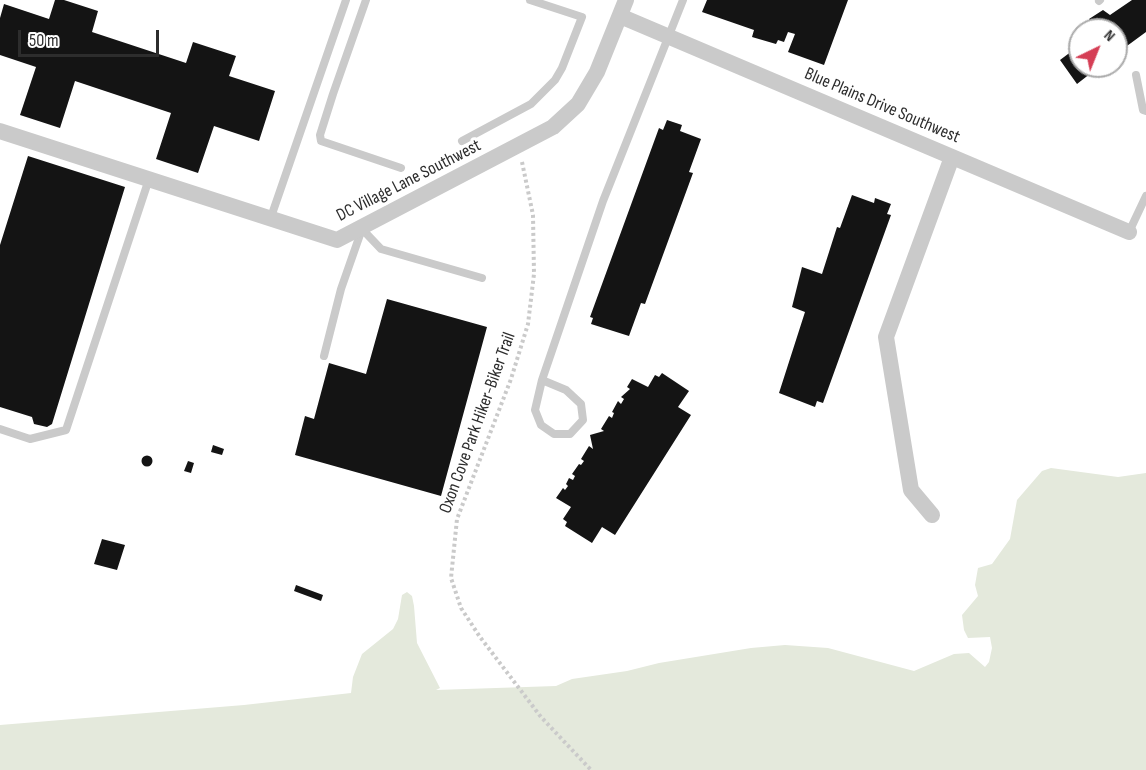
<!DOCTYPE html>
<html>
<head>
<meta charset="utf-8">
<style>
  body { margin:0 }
  #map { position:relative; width:1146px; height:770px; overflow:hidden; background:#fff; font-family:"Sofia Sans Condensed",sans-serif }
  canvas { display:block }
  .north { position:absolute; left:1068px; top:18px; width:60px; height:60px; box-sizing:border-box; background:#fff; border:2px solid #ababab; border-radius:50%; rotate:43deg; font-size:16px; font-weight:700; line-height:24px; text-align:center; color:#2d2d2d }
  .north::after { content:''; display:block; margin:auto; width:21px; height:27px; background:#d53e55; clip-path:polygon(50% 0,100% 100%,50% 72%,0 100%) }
  .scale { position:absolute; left:18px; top:30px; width:141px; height:27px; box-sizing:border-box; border:3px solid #2d2d2d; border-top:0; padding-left:8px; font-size:18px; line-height:21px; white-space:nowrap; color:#2d2d2d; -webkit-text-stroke:4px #fff; paint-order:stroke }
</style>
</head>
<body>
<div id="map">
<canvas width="1146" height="770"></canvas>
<div class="north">N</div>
<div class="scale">50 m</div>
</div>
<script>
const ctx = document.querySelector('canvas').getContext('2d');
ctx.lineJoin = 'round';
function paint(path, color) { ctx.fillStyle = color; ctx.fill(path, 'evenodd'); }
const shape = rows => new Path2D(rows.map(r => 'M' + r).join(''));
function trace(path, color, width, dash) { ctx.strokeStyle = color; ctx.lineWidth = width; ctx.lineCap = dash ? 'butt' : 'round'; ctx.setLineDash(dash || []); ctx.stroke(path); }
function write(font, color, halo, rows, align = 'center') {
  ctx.font = font + ' "Sofia Sans Condensed",sans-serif'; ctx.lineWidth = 6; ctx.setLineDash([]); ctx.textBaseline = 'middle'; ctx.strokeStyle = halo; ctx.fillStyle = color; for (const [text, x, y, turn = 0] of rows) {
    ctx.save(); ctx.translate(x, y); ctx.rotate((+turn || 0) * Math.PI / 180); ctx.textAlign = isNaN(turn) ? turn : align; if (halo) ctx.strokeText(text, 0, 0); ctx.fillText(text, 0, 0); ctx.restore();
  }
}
paint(shape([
  [1051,468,1118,477,1146,473,1146,770,0,770,0,725,244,705,351,693,353,677,362,654,393,629,398,619,402,595,407,592,412,596,414,606,417,643,440,688,436,690,556,686,572,679,627,671,659,663,751,648,785,645,828,648,914,671,954,654,969,653,985,667,989,662,992,648,990,637,968,638,964,630,962,615,978,596,975,585,978,568,992,564,1010,539,1017,500,1042,471]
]), '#e4e9dc');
paint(shape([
  [55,0,64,0,98,11,92,32,186,63,193,42,236,56,229,76,275,91,259,141,214,126,198,173,156,159,171,113,75,81,60,128,20,115,36,67,0,55,0,18,4,4,49,19],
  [707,0,848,0,824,65,788,52,795,34,788,32,784,42,778,40,776,44,752,37,754,30,702,12],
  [1132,0,1146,0,1146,32,1116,54,1116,30,1094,30,1089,19,1103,10,1110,15],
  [1080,45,1080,66,1100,66,1077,84,1060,60],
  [667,120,682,125,680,131,701,139,689,172,693,173,645,304,641,303,629,336,591,324,593,318,590,317,659,128,663,130],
  [28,156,125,187,52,424,47,427,34,424,32,417,0,407,0,245],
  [852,195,874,203,875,198,891,204,887,214,891,215,823,403,817,401,815,407,779,393,805,312,792,307,802,267,822,274,837,227,840,228],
  [387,299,487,327,441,496,295,455,305,416,314,419,329,363,366,374],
  [662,373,689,391,678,407,691,415,615,535,602,527,592,543,565,526,567,522,563,519,571,507,556,498,563,488,565,490,568,486,566,484,569,478,573,480,575,476,572,474,579,464,581,465,584,461,581,459,589,446,593,449,590,435,604,431,601,429,609,416,612,418,614,413,612,412,618,401,621,404,624,399,621,397,630,389,627,387,632,379,648,387,655,375,659,377],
  [213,445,224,449,222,455,211,452],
  '141.5 461a5.5 5.5 0 1 1 11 0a5.5 5.5 0 1 1-11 0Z',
  [188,461,194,463,191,473,184,471],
  [102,539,125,545,117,570,94,564],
  [296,585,323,595,321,601,294,591]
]), '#141414');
trace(shape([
  [522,162,533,215,534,274,528,324,511,379,457,519,451,578,461,608,480,637,541,717,591,770]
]), '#cacaca', 4, [3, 3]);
trace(shape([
  [366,0,333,94,320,135,321,141,401,168],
  [1099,1,1100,0],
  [1136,75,1143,110,1146,111],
  [462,141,531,104,555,80,562,68,582,17,530,0],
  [271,217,346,0],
  [1129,232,1146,196],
  [324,356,341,289,362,229,381,249,482,278],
  [542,380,566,390,581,404,583,420,570,434,554,434,541,425,535,410,542,380,603,201,683,0],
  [0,429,30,439,66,430,149,179]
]), '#cacaca', 8);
trace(shape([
  [620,16,1129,232],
  [0,131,337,240,553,127,578,104,597,72,626,0],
  [932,515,911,490,886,337,952,157]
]), '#cacaca', 16);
write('18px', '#2d2d2d', '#fff', [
  ["Blue Plains Drive Southwest",882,106,23],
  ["DC Village Lane Southwest",409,181,-27],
  ["Oxon Cove Park Hiker-Biker Trail",478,423,-70]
]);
</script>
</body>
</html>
